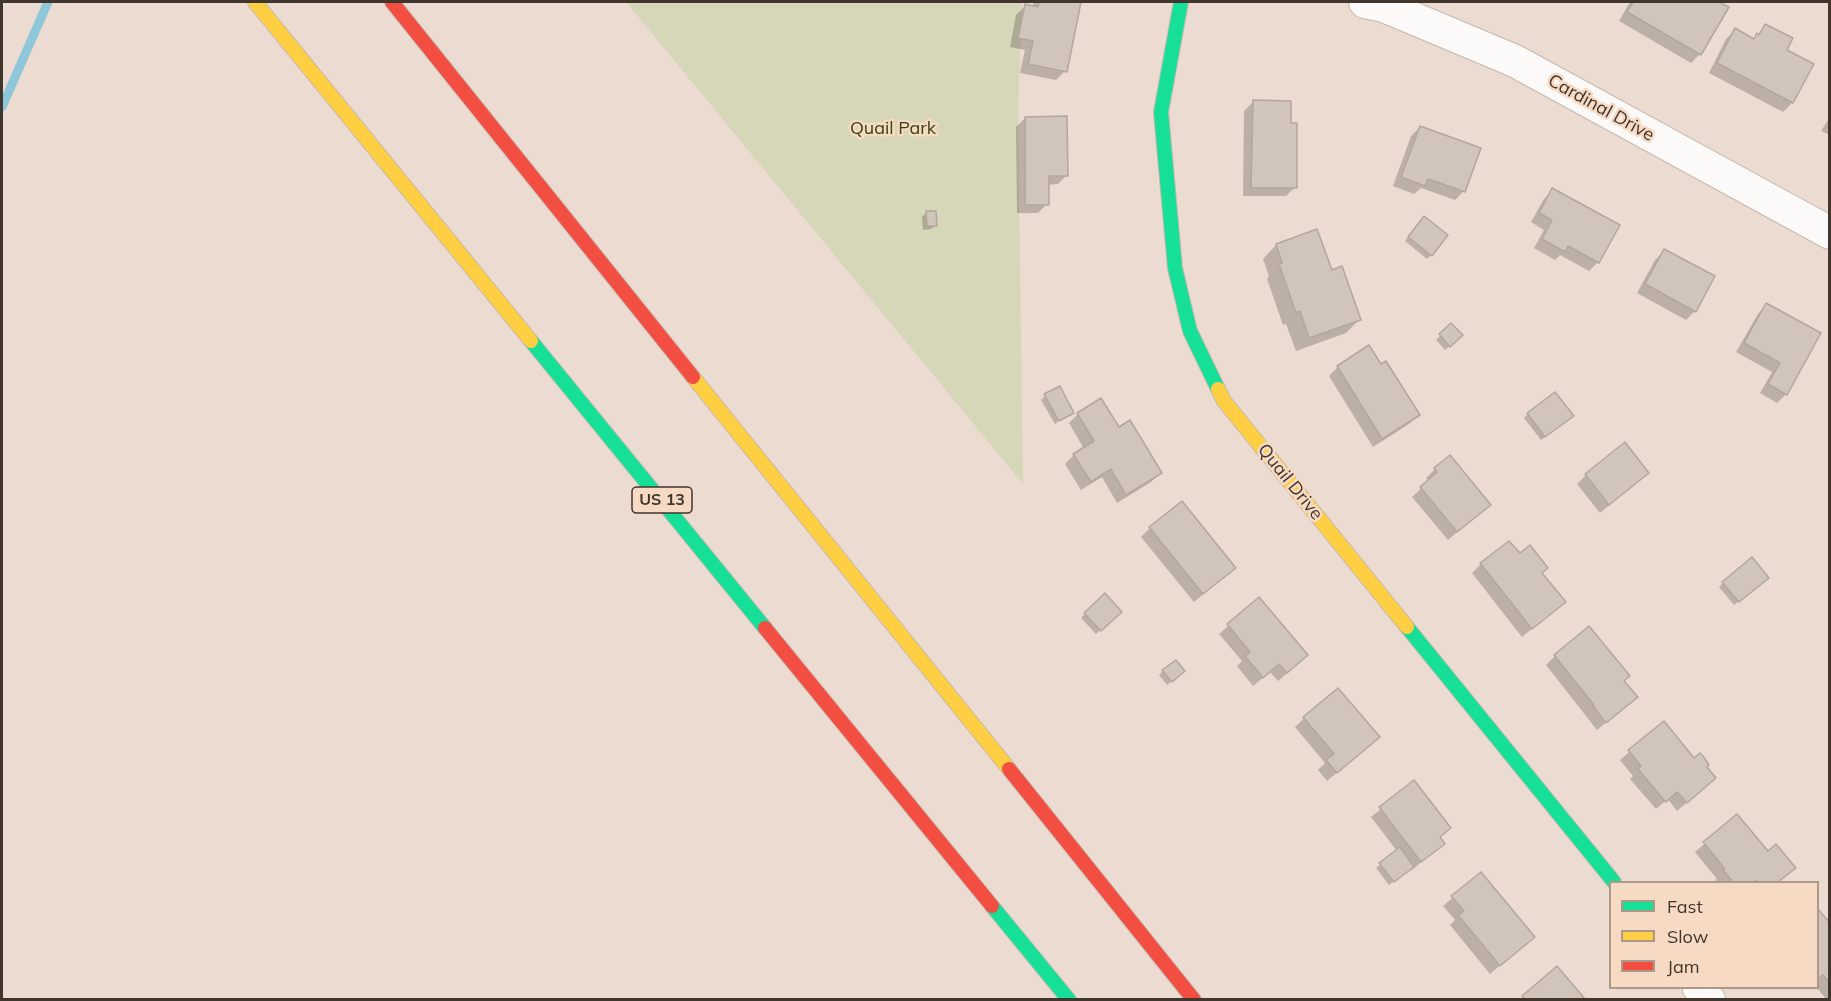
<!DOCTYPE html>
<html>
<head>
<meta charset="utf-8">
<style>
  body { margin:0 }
  #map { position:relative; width:1831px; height:1001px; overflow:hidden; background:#ebdbd0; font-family:Mulish,sans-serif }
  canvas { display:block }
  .frame { position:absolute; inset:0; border:3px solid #41362d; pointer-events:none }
  .legend { position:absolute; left:1609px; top:881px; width:210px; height:108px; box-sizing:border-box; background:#f7dac4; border:2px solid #ae9888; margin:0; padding:8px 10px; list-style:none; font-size:18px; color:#41362d }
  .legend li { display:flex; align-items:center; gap:12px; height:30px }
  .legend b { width:30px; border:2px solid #ae9888 }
</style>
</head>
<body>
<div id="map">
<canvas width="1831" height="1001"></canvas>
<div class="frame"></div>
<ul class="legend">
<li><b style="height:8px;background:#16e098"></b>Fast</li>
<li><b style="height:8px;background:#ffcf43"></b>Slow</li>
<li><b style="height:8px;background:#f24e42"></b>Jam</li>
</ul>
</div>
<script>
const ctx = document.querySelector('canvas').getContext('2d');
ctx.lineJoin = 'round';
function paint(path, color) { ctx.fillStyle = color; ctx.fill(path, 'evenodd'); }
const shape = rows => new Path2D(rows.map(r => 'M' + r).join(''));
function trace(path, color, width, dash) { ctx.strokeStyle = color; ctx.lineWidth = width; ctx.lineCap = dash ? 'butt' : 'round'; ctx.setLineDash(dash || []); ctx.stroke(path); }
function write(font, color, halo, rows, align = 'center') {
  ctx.font = font + ' Mulish,sans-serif'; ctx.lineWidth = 5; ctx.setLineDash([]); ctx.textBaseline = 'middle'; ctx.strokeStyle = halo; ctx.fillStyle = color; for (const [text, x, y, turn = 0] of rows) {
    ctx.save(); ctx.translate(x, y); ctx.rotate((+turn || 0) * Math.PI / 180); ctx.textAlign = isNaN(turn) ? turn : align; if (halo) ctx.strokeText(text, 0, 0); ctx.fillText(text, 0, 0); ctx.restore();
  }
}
paint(shape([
  [626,2,1022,2,1018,114,1023,484]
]), '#d6d6b9');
paint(shape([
  [1035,2,1080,2,1065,71,1056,80,1020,73,1025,50,1010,47,1016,15,1025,6,1031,7],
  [1630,2,1716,2,1727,8,1700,54,1691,63,1619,21],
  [1765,26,1785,51,1812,65,1792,103,1783,112,1709,73,1726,39,1735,30,1753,40],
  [1253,102,1290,124,1295,187,1286,196,1243,196,1244,111],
  [1830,117,1830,135,1821,131],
  [1025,118,1067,175,1058,184,1047,185,1047,204,1038,213,1017,213,1016,127],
  [1420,127,1464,191,1455,200,1421,188,1414,194,1393,186,1411,136],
  [1553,190,1598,262,1589,271,1560,255,1555,260,1534,248,1544,230,1531,222,1544,199],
  [926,213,936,225,931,229,923,230,922,217],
  [1420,222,1431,255,1427,259,1405,241],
  [1316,231,1331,272,1359,320,1346,333,1296,351,1286,324,1283,325,1267,279,1269,276,1263,259,1276,245],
  [1664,251,1695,311,1686,320,1637,293,1655,260],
  [1766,305,1819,334,1786,394,1777,403,1760,393,1772,372,1736,352,1758,314],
  [1451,325,1461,335,1445,350,1436,340],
  [1381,366,1418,415,1409,424,1373,447,1329,376,1338,367],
  [1045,396,1072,412,1055,424,1041,400],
  [1101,400,1119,429,1160,473,1151,482,1117,503,1102,477,1081,490,1065,464,1074,455,1084,449,1069,423,1078,414],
  [1528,414,1568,420,1541,440,1524,418],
  [1435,469,1489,505,1448,540,1412,497,1429,481,1426,478],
  [1647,473,1600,513,1577,484,1586,475],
  [1150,528,1234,568,1194,602,1141,537],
  [1481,564,1541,573,1564,602,1522,637,1472,573],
  [1763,582,1734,605,1719,587,1723,583],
  [1105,595,1120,612,1096,634,1081,618],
  [1259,599,1298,664,1278,681,1270,672,1253,686,1237,666,1242,661,1219,634],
  [1555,656,1623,681,1627,705,1597,730,1546,665],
  [1163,671,1179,675,1167,685,1159,675],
  [1304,718,1369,746,1327,781,1318,770,1325,763,1295,727],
  [1663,723,1694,760,1705,767,1705,787,1677,811,1668,799,1656,809,1630,779,1633,776,1620,760],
  [1414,782,1438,838,1443,844,1412,870,1410,868,1389,885,1376,868,1397,851,1371,817],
  [1737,816,1785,877,1778,882,1717,882,1715,880,1717,879,1695,852],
  [1481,874,1524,945,1490,974,1450,925,1455,920,1443,906],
  [1818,911,1830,926,1830,996,1826,999,1817,988]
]), '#0003');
trace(shape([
  [2,107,48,2]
]), '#8ec7da', 9);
const building = shape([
  [1039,2,1081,2,1067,72,1028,64,1033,41,1018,38,1025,4,1038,7,1039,2],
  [1633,2,1719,2,1729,7,1701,55,1627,12,1633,2],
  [1765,24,1793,38,1787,50,1814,64,1793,103,1717,63,1735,28,1754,39,1757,33,1759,35,1765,24],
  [1253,100,1291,101,1291,123,1297,123,1297,188,1251,188,1253,100],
  [1067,116,1068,176,1049,176,1049,205,1025,205,1025,117,1067,116],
  [1420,126,1481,148,1465,192,1428,179,1425,186,1401,177,1420,126],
  [1552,188,1620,225,1599,263,1568,246,1565,252,1542,239,1552,220,1539,213,1552,188],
  [926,211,936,211,937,226,927,226,926,211],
  [1424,216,1448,235,1432,256,1408,237,1424,216],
  [1317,229,1332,270,1342,266,1361,320,1309,338,1300,311,1296,313,1279,264,1282,263,1276,244,1317,229],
  [1664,249,1715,276,1696,312,1645,284,1664,249],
  [1766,303,1821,333,1787,395,1768,384,1780,363,1744,343,1766,303],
  [1451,323,1463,335,1450,347,1439,334,1451,323],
  [1369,345,1381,364,1386,361,1420,415,1382,439,1337,366,1369,345],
  [1060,386,1074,413,1059,421,1044,394,1060,386],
  [1555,392,1574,416,1545,437,1527,413,1555,392],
  [1101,398,1119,427,1130,420,1162,473,1126,495,1111,469,1091,482,1073,454,1094,441,1077,413,1101,398],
  [1625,442,1649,473,1609,505,1585,474,1625,442],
  [1450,455,1491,505,1457,532,1420,487,1437,472,1434,468,1450,455],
  [1182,501,1236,568,1203,594,1149,527,1182,501],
  [1509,541,1520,553,1530,545,1548,568,1542,573,1566,602,1532,629,1480,563,1509,541],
  [1752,557,1769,578,1739,602,1722,582,1752,557],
  [1105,593,1122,612,1101,631,1084,613,1105,593],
  [1259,597,1308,655,1287,673,1279,664,1263,678,1245,656,1250,652,1227,624,1259,597],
  [1589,626,1630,676,1624,681,1638,697,1606,723,1593,706,1594,705,1554,655,1589,626],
  [1176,660,1185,671,1172,682,1162,670,1176,660],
  [1338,688,1380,737,1337,773,1326,760,1334,754,1303,717,1338,688],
  [1664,721,1694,758,1700,753,1703,756,1709,765,1707,767,1716,778,1687,803,1677,792,1666,802,1664,800,1638,769,1641,766,1628,750,1664,721],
  [1414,780,1451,828,1440,837,1445,844,1421,862,1379,807,1414,780],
  [1737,814,1768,851,1776,844,1796,868,1778,882,1758,882,1756,881,1753,882,1733,882,1723,870,1725,869,1703,842,1737,814],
  [1400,847,1414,867,1394,882,1379,863,1400,847],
  [1481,872,1535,937,1500,966,1458,915,1464,911,1451,896,1481,872],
  [1818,909,1830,923,1830,983,1823,975,1818,979,1818,909],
  [1557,966,1586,1000,1526,1000,1522,996,1557,966]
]);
paint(building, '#d1c4bb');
trace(building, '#b2a69d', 1.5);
const street = shape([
  [1365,2,1384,6,1515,61,1830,233],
  [1699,988,1709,1000]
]);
const fast = shape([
  [1181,2,1161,112,1175,268,1190,331,1218,389],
  [531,341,765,628],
  [1407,627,1614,882],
  [992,906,1069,1000]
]);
const slow = shape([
  [255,2,531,341],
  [693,377,1009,769],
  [1218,389,1224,401,1407,627]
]);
const jam = shape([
  [392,2,693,377],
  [765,628,992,906],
  [1009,769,1194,1000]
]);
trace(street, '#c4b8af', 34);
trace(fast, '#c4b8af', 16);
trace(slow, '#c4b8af', 16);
trace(jam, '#c4b8af', 16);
trace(street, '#fcfaf8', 32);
trace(fast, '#16e098', 14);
trace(slow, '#ffcf43', 14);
trace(jam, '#f24e42', 14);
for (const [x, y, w] of [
  [662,500,60]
]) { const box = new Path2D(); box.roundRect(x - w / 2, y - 13, w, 26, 4.5); ctx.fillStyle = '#f7dac4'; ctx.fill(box); trace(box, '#41362d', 1.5); }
write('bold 16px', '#41362d', null, [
  ["US 13",662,500]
]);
write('18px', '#41362d', '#f7dac4', [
  ["Cardinal Drive",1601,108,29],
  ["Quail Drive",1290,482,51]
]);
write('18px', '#38430d', '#f7dac4', [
  ["Quail Park",893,129]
]);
</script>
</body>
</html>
